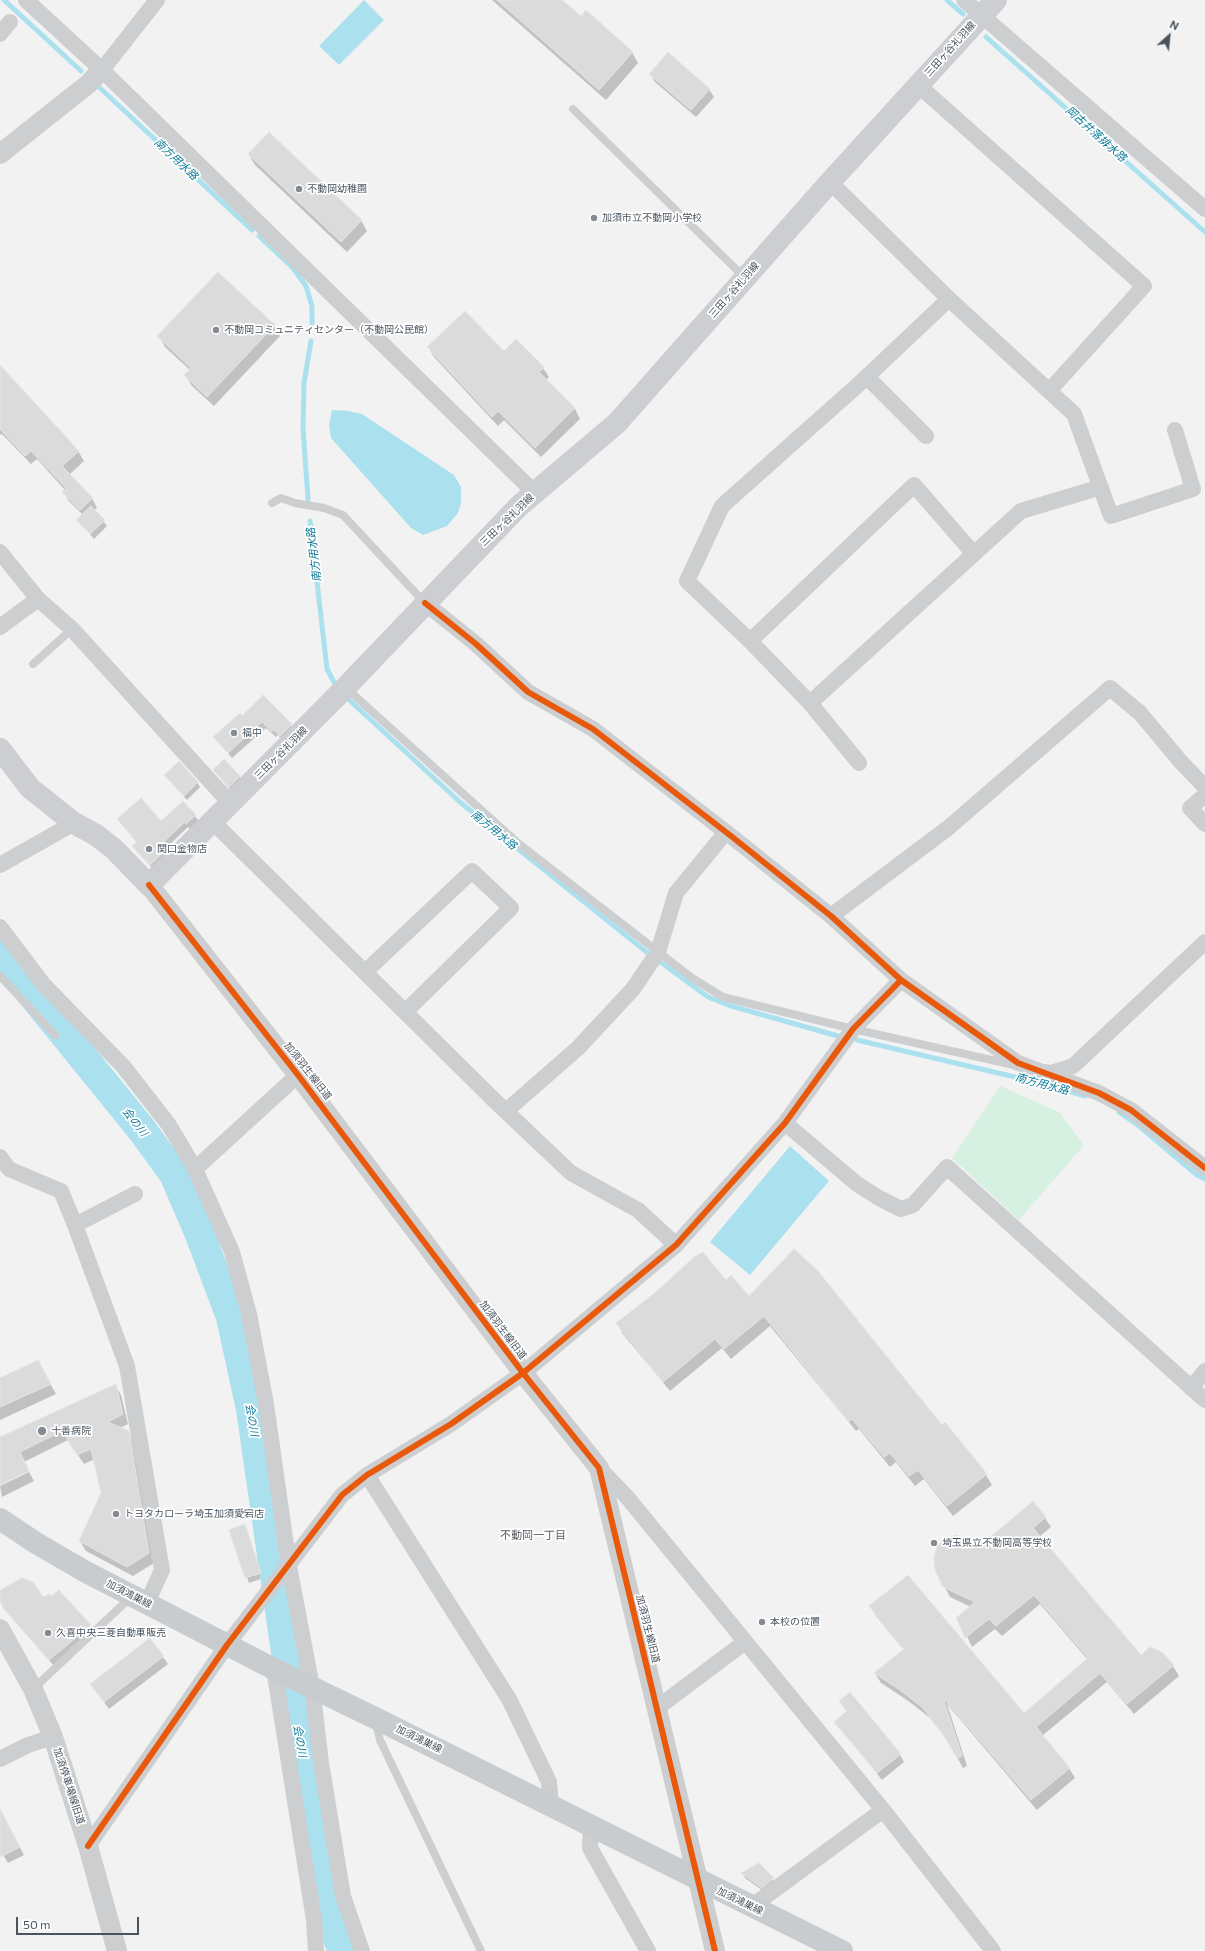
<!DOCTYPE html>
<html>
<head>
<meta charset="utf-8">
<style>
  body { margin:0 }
  #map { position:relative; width:1205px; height:1951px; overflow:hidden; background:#f2f2f2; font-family:Commissioner,sans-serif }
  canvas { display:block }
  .north { position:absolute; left:1149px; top:16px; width:40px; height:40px; -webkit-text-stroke:3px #fff; paint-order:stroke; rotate:27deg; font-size:11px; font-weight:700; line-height:16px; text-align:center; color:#49545f }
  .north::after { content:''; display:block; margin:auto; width:14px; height:18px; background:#49545f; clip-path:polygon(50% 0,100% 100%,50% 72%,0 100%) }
  .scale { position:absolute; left:16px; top:1917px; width:123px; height:18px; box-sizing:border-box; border:2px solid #49545f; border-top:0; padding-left:5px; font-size:12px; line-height:14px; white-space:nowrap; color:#49545f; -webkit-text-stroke:3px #fff; paint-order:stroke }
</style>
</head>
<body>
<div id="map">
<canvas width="1205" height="1951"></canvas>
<div class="north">N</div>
<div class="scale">50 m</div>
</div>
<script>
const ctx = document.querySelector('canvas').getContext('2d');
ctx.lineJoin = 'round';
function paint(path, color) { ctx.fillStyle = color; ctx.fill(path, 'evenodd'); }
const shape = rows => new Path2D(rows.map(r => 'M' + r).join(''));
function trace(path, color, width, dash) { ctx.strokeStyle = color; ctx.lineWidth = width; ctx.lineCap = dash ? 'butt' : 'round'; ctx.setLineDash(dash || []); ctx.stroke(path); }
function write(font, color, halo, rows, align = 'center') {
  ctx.font = font + ' Commissioner,"Noto Sans JP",sans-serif'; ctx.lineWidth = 3.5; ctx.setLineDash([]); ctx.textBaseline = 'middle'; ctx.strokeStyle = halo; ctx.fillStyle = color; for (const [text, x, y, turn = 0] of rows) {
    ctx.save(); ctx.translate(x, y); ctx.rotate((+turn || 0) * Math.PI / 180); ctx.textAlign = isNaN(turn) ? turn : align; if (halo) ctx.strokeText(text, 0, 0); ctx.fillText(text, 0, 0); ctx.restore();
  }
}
paint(shape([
  [1000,1086,1059,1112,1084,1145,1019,1220,952,1158]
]), '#d6f1e1');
paint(shape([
  [364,0,384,20,339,65,319,46],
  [332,410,348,411,362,414,454,475,461,487,461,503,458,513,447,526,423,535,411,528,331,438,329,425],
  [790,1146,829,1181,750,1275,710,1242]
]), '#abe1ee');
paint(shape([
  [492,0,561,0,581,18,632,52,638,63,606,100],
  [650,74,709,89,714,97,696,117,655,82],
  [249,155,361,220,367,231,347,252,255,165],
  [274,326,280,336,214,406,192,386,185,375,190,370,165,347,159,336],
  [428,347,504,352,543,368,549,377,546,380,575,409,580,419,541,457,504,420,498,426,434,357],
  [0,367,78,451,84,461,69,475,92,498,97,508,94,510,107,526,94,539,78,520,83,515,69,501,63,492,65,490,37,459,31,464,2,434,0,435],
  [242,717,291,725,294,731,284,742,278,735,276,737,266,728,232,758,215,737],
  [214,770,239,776,242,781,232,792],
  [166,776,197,782,200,787,187,800],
  [183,802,199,821,190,829,188,827,163,851,167,857,154,870,137,852,134,846,137,843,118,819,161,823],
  [726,1281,941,1426,986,1475,992,1485,953,1516,924,1479,915,1486,896,1462,890,1467,859,1429,856,1431,770,1326,731,1359,722,1348,670,1391,623,1334,617,1323],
  [43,1371,56,1394,0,1420,0,1379],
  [115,1385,121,1395,128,1424,120,1428,128,1432,134,1442,154,1563,133,1576,86,1551,80,1541,102,1493,95,1459,84,1464,68,1440,24,1462,0,1484,0,1438],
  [29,1472,34,1481,2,1497,0,1486],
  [1045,1518,1051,1527,1039,1537,1141,1656,1173,1666,1179,1676,1134,1714,1107,1682,1042,1736,1069,1768,1075,1778,1037,1810,947,1704,967,1766,963,1768,948,1741,930,1718,907,1700,881,1683,875,1673,904,1650,876,1616,871,1606,1024,1714,1088,1660,1040,1604,1002,1636,995,1629,972,1647,958,1618,971,1607,950,1597,944,1586,980,1547],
  [244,1525,264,1578,249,1583,230,1530],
  [59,1591,91,1626,95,1633,54,1666,10,1616,0,1599,0,1592,43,1598,51,1597],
  [150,1639,168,1664,109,1709,91,1684],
  [840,1701,900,1755,904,1762,882,1780,836,1722,847,1712],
  [0,1810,24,1855,8,1863,0,1850],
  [759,1865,776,1884,765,1892,745,1878,742,1873]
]), '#0003');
trace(shape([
  [4,0,81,71],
  [947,0,963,14],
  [986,37,1205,232],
  [100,88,252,230],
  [259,236,292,267,306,286,312,306,312,323],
  [308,499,303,428,304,383,311,341],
  [310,521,327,669,335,684],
  [346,697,461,803,649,954],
  [659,961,708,997,731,1006,838,1036],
  [857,1040,1045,1084,1085,1096],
  [1119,1112,1139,1126,1197,1175,1205,1179]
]), '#abe1ee', 5);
trace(shape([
  [0,955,142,1130,174,1174,199,1232,231,1317,251,1409,291,1687,330,1919,343,1951]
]), '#abe1ee', 30);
const building = shape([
  [497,0,562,0,581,16,586,10,633,52,599,90,497,0],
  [668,52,710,89,691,110,649,74,668,52],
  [269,132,362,220,341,242,248,154,269,132],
  [218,272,275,325,207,397,184,375,191,368,157,336,218,272],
  [465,311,504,351,516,339,544,367,539,372,575,408,535,448,498,411,492,417,427,347,465,311],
  [0,365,79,451,62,466,93,498,80,510,62,492,66,488,31,451,25,456,0,429,0,365],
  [91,506,105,520,90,534,76,520,91,506],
  [263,695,292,724,280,736,273,729,272,732,262,722,228,753,213,737,240,713,242,716,263,695],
  [224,759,240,776,229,787,213,770,224,759],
  [179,761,198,782,184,796,164,775,179,761],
  [141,798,161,821,183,801,196,815,186,824,185,822,159,846,165,851,150,865,132,846,137,842,117,819,141,798],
  [794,1249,818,1271,942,1425,945,1422,987,1474,947,1506,918,1470,909,1476,890,1453,884,1457,852,1419,849,1422,764,1316,724,1349,715,1339,663,1382,616,1323,656,1292,694,1257,703,1252,726,1280,731,1275,749,1296,794,1249],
  [38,1360,51,1384,0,1407,0,1378,38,1360],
  [116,1384,123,1414,108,1422,129,1431,149,1553,127,1567,79,1541,101,1493,91,1449,77,1455,62,1431,20,1452,29,1471,0,1485,0,1437,116,1384],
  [1033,1501,1046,1517,1033,1528,1141,1655,1150,1647,1162,1652,1174,1665,1127,1704,1100,1673,1036,1727,1070,1768,1031,1800,943,1698,962,1756,957,1758,941,1731,923,1708,900,1690,874,1673,904,1649,869,1606,908,1575,1024,1713,1088,1658,1034,1595,996,1626,989,1619,965,1638,956,1618,975,1602,943,1587,935,1570,934,1558,937,1546,945,1538,957,1535,980,1546,1033,1501],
  [245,1524,261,1573,245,1578,229,1530,245,1524],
  [22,1578,33,1582,43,1597,49,1594,51,1596,59,1590,91,1625,49,1660,4,1609,0,1601,0,1590,22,1578],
  [150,1638,164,1656,104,1702,90,1684,150,1638],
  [850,1692,901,1754,877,1773,834,1722,847,1711,839,1701,850,1692],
  [0,1809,20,1847,0,1857,0,1809],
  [759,1863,774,1878,762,1888,741,1873,759,1863]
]);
paint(building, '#dbdbdc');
trace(building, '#e3e4e5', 1);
trace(shape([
  [573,109,745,278],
  [272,503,281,498,295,503,324,508,343,515,424,602],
  [33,664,72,629],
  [346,688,519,844,692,978,723,997,853,1029,1014,1065],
  [0,976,55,1035],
  [33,1689,131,1597],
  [376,1722,380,1740,481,1951]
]), '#ccced0', 8);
trace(shape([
  [26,0,102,70,535,493],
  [964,0,1205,209],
  [0,34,10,22],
  [102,70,157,0],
  [918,85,1144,286,1049,391],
  [830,182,949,299,1074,414,1111,516,1193,489,1175,430],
  [867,377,926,436],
  [0,552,38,599,72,629,231,804],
  [425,603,476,644,528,692,593,729,731,836,831,916,901,980,1018,1063,1099,1093,1131,1110,1205,1168],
  [0,627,38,599],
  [750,641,914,485,974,554],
  [810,703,1021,511,1101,487],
  [859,763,810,703,750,641,687,581,722,506,859,384,949,299],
  [1205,795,1190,808,1205,824],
  [213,822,494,1100,571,1173,638,1210,676,1245],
  [0,865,74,823],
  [831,916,948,828,1110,688,1140,713,1180,761,1205,787],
  [0,927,44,985,123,1066,169,1125,195,1169,232,1252,249,1314,266,1404,289,1566,312,1687,321,1763,343,1896,362,1951],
  [365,972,472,871,511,908,405,1012],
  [1044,1072,1051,1073,1073,1066,1205,942],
  [506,1111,578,1048,633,989,658,952,676,893,726,832],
  [785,1123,857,1184,879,1198,901,1209,913,1205,947,1167,1205,1400],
  [0,1157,9,1169,61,1191,75,1225,135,1194],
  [195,1169,298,1075],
  [75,1225,127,1366,162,1570,147,1603],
  [1191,1388,1205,1371],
  [599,1468,627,1497,883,1810,993,1951],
  [367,1475,509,1699,549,1782,551,1805],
  [274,1669,314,1920,316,1951],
  [657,1708,745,1642],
  [0,1759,28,1745,53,1737],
  [591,1825,590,1848,648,1951],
  [88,1846,227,1645,342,1495,367,1475,451,1424,523,1373,676,1245,785,1123,853,1029,901,980],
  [751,1907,883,1810]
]), '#ccced0', 16);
trace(shape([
  [0,154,87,85,102,70],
  [149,885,298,1075,523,1373,599,1468,715,1951],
  [0,1629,33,1689,53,1737,88,1846,117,1951]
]), '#ccced0', 20);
trace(shape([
  [0,749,30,788,74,823,96,835,114,849,149,885,343,690,519,506,617,423,830,182,996,0]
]), '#ccced2', 22);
trace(shape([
  [0,1519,36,1543,86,1572,274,1669,375,1718,842,1951]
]), '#c8cccf', 22);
trace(shape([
  [425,603,476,644,528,692,593,729,731,836,831,916,901,980,1018,1063,1099,1093,1131,1110,1205,1168],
  [149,885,298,1075,523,1373,599,1468,715,1951],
  [88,1846,227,1645,342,1495,367,1475,451,1424,523,1373,676,1245,785,1123,853,1029,901,980]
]), '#e8590c', 6);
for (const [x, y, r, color] of [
  [299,189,4,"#848b92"],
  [594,218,4,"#848b92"],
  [216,330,4,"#848b92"],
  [234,733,4,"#848b92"],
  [149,849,4,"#848b92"],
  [42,1431,5,"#848b92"],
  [116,1514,4,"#848b92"],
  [934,1543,4,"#848b92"],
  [762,1622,4,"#848b92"],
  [48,1633,4,"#848b92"]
]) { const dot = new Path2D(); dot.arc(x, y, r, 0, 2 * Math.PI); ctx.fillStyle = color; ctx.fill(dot); trace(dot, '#fff', 1.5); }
write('10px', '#49545f', '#fff', [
  ["三田ヶ谷礼羽線",950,49,-48],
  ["三田ヶ谷礼羽線",734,290,-49],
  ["三田ヶ谷礼羽線",507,520,-44],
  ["三田ヶ谷礼羽線",281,753,-45],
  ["加須羽生線旧道",308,1071,52],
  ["加須羽生線旧道",503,1330,53],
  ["加須鴻巣線",129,1594,27],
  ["加須羽生線旧道",648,1629,76],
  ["加須鴻巣線",419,1739,26],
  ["加須停車場線旧道",69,1786,72],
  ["加須鴻巣線",740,1901,26]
]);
write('10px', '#49545f', '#fff', [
  ["不動岡幼稚園",307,189],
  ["加須市立不動岡小学校",602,218],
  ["不動岡コミュニティセンター（不動岡公民館）",224,330],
  ["福中",242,733],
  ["関口金物店",157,849],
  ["十善病院",51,1431],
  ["トヨタカローラ埼玉加須愛宕店",124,1514],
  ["埼玉県立不動岡高等学校",942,1543],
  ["本校の位置",770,1622],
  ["久喜中央三菱自動車販売",56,1633]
], 'left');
write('italic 11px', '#0c7b98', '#fff', [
  ["岡古井落排水路",1096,134,42],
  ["南方用水路",176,159,43],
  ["南方用水路",314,555,-97],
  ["南方用水路",494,830,39],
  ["南方用水路",1042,1084,15],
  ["会の川",135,1122,52],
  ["会の川",252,1420,81],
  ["会の川",300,1741,80]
]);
write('11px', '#5d6166', '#fff', [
  ["不動岡一丁目",533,1535]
]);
</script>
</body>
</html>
